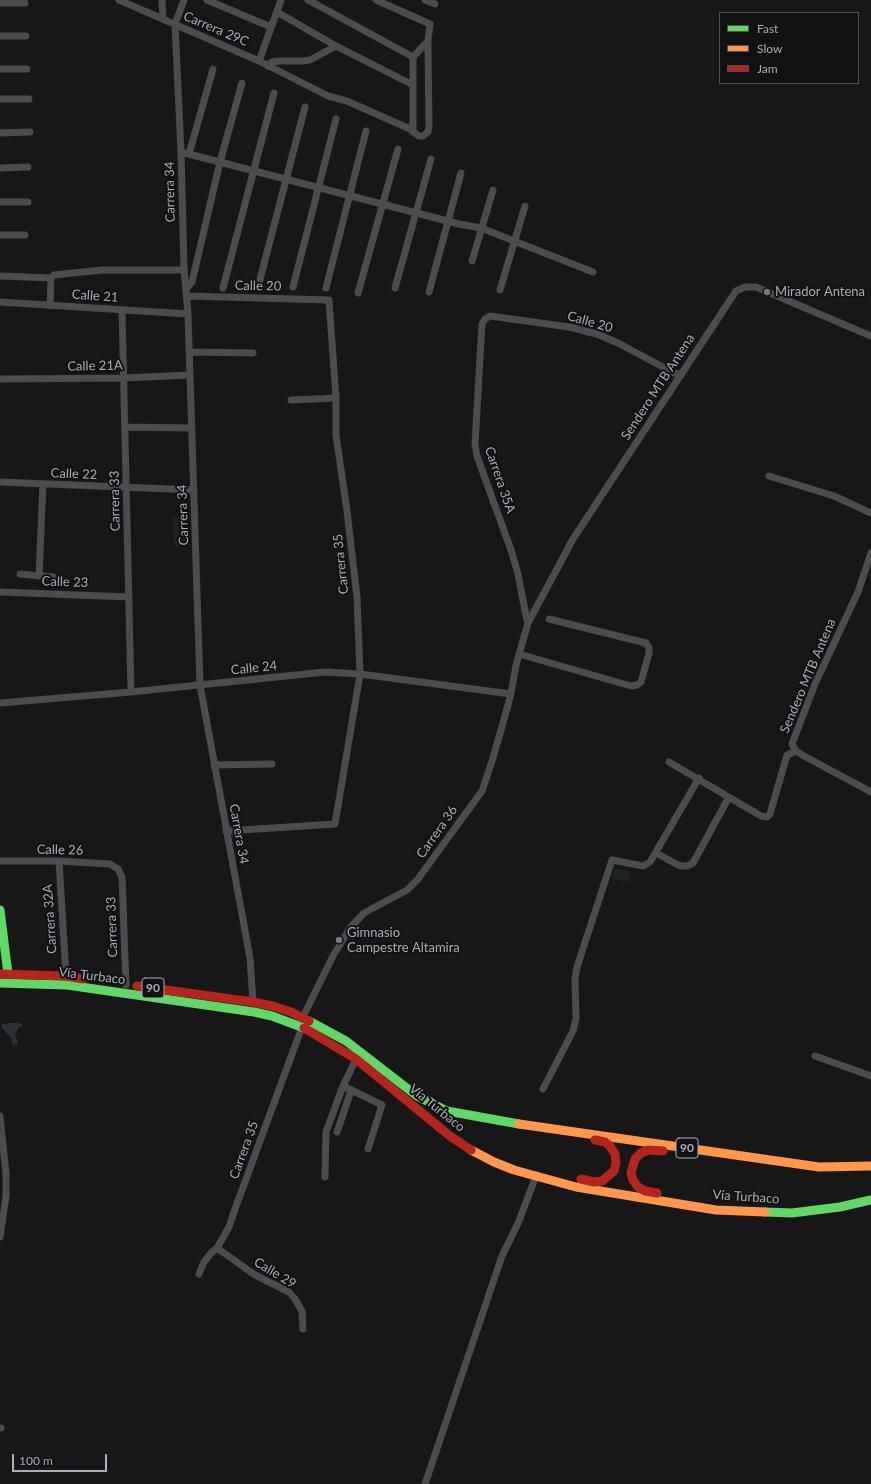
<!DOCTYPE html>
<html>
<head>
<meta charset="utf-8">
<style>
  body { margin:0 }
  #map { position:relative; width:871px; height:1484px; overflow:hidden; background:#171717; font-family:Lato,sans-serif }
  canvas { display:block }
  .legend { position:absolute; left:719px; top:12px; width:140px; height:72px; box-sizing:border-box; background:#111113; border:1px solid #4d4f55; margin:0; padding:5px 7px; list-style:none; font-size:12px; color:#a8adb8 }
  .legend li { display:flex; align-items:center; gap:8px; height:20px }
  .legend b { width:20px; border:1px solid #4d4f55 }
  .scale { position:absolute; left:12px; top:1454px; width:95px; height:18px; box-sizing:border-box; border:2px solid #a8adb8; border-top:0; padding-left:5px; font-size:12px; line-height:14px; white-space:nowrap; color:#a8adb8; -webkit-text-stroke:3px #111113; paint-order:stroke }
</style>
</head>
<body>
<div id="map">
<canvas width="871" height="1484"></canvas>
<ul class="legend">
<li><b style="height:5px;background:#63d668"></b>Fast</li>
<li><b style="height:5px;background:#ff974d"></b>Slow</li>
<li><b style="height:5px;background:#b3261e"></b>Jam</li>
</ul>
<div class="scale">100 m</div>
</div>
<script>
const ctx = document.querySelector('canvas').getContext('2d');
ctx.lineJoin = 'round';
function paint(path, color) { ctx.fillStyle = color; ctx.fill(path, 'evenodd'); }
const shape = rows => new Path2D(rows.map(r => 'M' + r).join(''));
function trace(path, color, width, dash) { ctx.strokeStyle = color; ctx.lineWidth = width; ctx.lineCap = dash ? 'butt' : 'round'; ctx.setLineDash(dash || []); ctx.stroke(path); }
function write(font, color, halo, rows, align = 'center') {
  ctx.font = font + ' Lato,sans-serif'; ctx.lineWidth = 4; ctx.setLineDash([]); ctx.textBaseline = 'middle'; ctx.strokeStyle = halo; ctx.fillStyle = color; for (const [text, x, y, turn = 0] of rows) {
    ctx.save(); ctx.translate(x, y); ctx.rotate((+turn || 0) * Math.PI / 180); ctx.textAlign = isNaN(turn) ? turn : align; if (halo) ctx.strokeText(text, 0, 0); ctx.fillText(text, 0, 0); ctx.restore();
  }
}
paint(shape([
  [188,516,189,546,174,546,173,517],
  [614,868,631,871,629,882,612,879]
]), '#1d241e');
paint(shape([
  [11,1023,19,1023,23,1025,18,1028,15,1035,18,1043,15,1045,12,1044,11,1038,2,1028,2,1024]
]), '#2a3239');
trace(shape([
  [119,0,259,61,328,96,347,101,410,129,419,136,423,136,428,132,429,126,428,41],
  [162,0,163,19],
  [184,0,175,24,181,152,184,270,188,314,200,685,250,958,253,1002],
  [207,0,271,27],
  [308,0,413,57],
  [376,0,430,24,428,41,413,57,413,132],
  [425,0,435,4],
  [0,3,25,3],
  [277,12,336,46,413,85],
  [0,36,26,36],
  [259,61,281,0],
  [268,66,272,62,278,61,303,61,310,60,336,46],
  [0,69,27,69],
  [0,99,29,99],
  [0,133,30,132],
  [181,152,459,224,481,228,593,272],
  [189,154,213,69],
  [0,168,28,167],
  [0,202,28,202],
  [0,235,25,235],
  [472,261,493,190],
  [0,276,51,278],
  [258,287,305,107],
  [293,287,336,119],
  [223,288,274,93],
  [326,288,366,131],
  [395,288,431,159],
  [186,289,192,282,220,162,242,83],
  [500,290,525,206],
  [429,292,461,173],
  [358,293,398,149],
  [187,296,329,300,336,398,336,435,347,511,357,597,360,674,335,824,226,831],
  [0,302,188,314],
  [50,306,51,278,54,275,102,270,184,270],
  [122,310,131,692],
  [190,352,253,353],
  [0,379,124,378,190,375],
  [291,400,336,398],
  [125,427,192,428],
  [769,476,834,496,871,513],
  [0,482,194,490],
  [871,553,858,592,815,684,792,744,796,751,804,756,871,792],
  [20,574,53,577],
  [39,576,43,484],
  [0,592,129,597],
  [528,623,526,616,518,574,511,550,477,456,475,444,482,324,485,319,490,316,569,327,597,334,618,343,674,373,682,374],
  [519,654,631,686,637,685,641,682,649,653,649,648,646,643,549,619],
  [0,703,131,692,325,672,360,674,511,694],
  [669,762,761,816,767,817,770,814,787,755,796,751],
  [214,765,272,764],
  [656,853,680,866,687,866,693,863,729,797],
  [0,861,59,861,110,864,118,869,122,877,126,985],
  [59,861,66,976],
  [303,1017,333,956,350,928,364,913,407,890,418,879,482,791,492,761,503,723,511,694,516,665,528,623,573,539,736,291,745,287,756,287,871,336],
  [815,1056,871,1076],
  [343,1086,382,1105,368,1149],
  [543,1089,573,1031,576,1019,575,979,577,967,612,860,643,866,650,862,699,778],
  [0,1116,6,1174,6,1196,0,1237],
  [337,1132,351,1091],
  [325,1177,326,1132,343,1086,356,1059],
  [217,1248,255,1275,289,1292,295,1299,302,1311,303,1329],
  [199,1274,204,1262,211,1253,217,1248,229,1227,235,1209,302,1027],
  [0,1428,1,1428],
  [425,1484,502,1256,519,1221,536,1176]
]), '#4b4c50', 7);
trace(shape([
  [0,910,8,974],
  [0,983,67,985,254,1012,272,1016,304,1028],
  [309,1021,346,1041,417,1096,447,1111,519,1124],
  [765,1212,792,1213,840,1207,871,1200]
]), '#63d668', 9);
trace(shape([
  [519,1124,819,1167,871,1166],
  [471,1150,494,1162,514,1170,576,1187,716,1210,765,1212]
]), '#ff974d', 9);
trace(shape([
  [0,974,66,976,83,979],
  [137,986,253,1002,273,1006,291,1012,309,1021],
  [304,1028,356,1059,450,1136,471,1150],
  [581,1179,594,1182,602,1181,614,1171,616,1163,615,1154,610,1146,605,1142,595,1140],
  [657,1193,645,1191,638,1187,633,1180,631,1173,635,1159,641,1153,648,1150,663,1151]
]), '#b3261e', 9);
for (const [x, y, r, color] of [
  [767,292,4,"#757880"],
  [339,940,4,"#757880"]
]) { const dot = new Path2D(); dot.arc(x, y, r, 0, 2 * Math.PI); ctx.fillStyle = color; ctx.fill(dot); trace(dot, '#111113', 1.5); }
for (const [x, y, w] of [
  [153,988,22],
  [687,1148,22]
]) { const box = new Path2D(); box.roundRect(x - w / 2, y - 10, w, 20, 3); ctx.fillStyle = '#111113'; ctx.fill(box); trace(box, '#a8adb8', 1); }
write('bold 12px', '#a8adb8', null, [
  ["90",153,988],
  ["90",687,1148]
]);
write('13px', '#a8adb8', '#111113', [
  ["Carrera 29C",216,29,23],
  ["Carrera 34",170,192,-91],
  ["Calle 20",258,286,1],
  ["Calle 21",95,296,4],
  ["Calle 20",590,322,16],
  ["Calle 21A",95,366,-1],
  ["Sendero MTB Antena",658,387,-57],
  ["Calle 22",74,474,2],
  ["Carrera 35A",500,480,71],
  ["Carrera 33",115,501,-91],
  ["Carrera 34",183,515,-92],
  ["Carrera 35",341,564,-96],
  ["Calle 23",65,582,2],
  ["Calle 24",254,668,-6],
  ["Sendero MTB Antena",808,676,-67],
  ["Carrera 36",437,832,-55],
  ["Carrera 34",239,834,80],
  ["Calle 26",60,850,1],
  ["Carrera 32A",50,919,-94],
  ["Carrera 33",112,927,-92],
  ["Vía Turbaco",92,976,7],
  ["Vía Turbaco",437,1108,39],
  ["Carrera 35",244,1150,-70],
  ["Vía Turbaco",746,1197,4],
  ["Calle 29",275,1273,31]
]);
write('13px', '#a8adb8', '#111113', [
  ["Mirador Antena",775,292],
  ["Gimnasio",347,933],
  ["Campestre Altamira",347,948]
], 'left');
</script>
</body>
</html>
